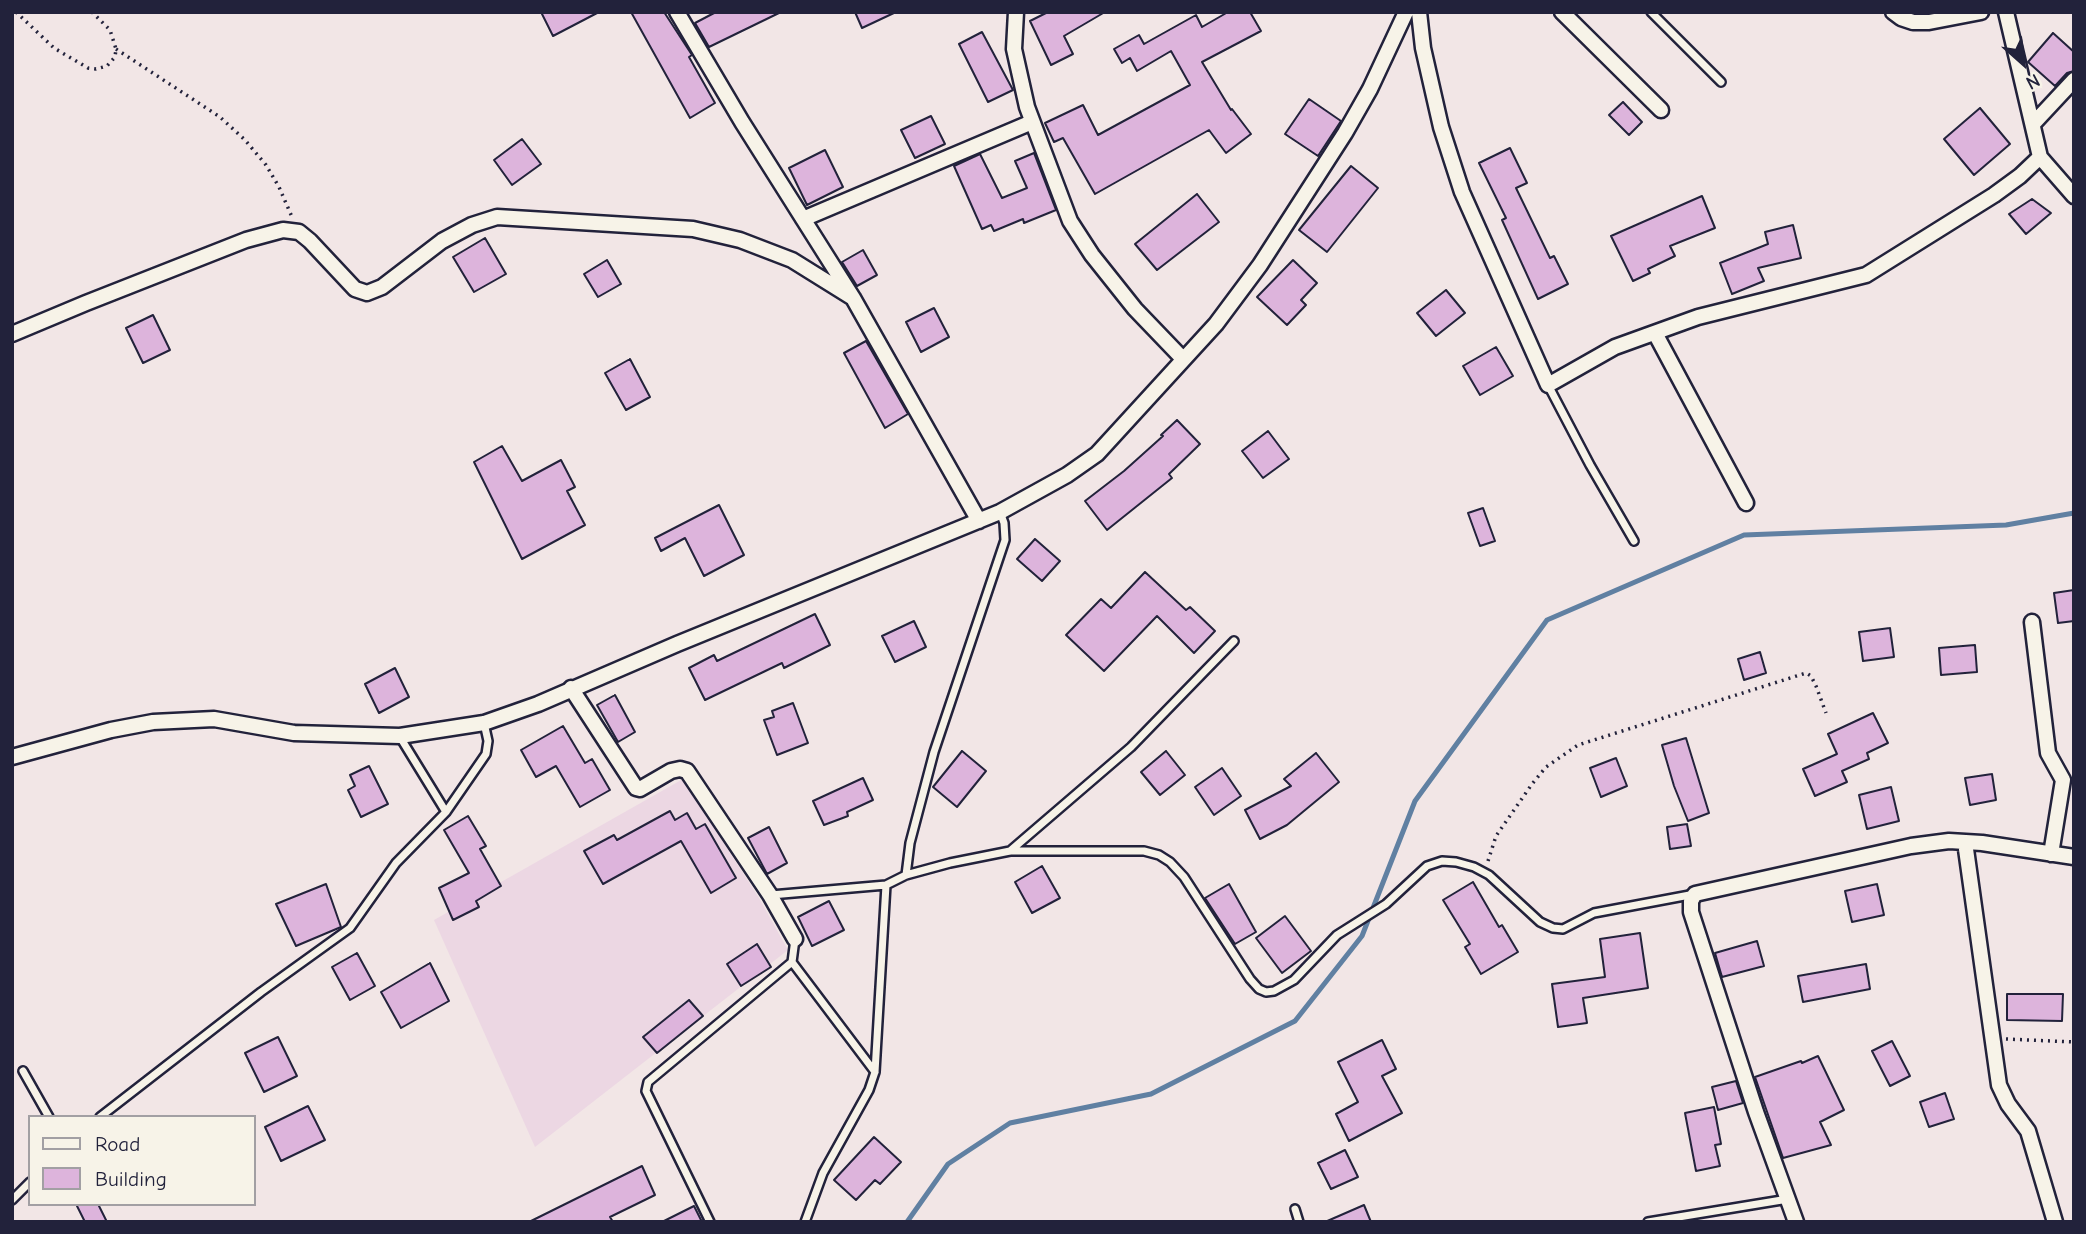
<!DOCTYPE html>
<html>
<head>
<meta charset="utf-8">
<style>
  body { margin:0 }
  #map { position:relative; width:2086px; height:1234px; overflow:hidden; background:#f2e6e6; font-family:"Comic Neue",sans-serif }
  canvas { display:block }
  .frame { position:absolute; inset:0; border:14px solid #22223b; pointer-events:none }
  .legend { position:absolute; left:28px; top:1115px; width:228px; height:91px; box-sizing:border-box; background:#f7f3e8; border:2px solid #a29fa3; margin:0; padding:9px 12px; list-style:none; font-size:21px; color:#22223b }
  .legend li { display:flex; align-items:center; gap:14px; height:35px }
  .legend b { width:35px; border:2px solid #a29fa3 }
  .north { position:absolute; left:1988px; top:28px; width:70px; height:70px; -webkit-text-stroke:5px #f7f3e8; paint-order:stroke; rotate:152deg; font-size:19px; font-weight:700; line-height:28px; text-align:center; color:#22223b }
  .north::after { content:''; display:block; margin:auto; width:24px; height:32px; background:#22223b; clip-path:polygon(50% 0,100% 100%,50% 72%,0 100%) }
</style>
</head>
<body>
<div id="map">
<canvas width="2086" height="1234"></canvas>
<div class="frame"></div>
<ul class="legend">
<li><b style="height:9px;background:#f7f3e8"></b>Road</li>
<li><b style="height:19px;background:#ddb4dc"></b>Building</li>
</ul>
<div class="north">N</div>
</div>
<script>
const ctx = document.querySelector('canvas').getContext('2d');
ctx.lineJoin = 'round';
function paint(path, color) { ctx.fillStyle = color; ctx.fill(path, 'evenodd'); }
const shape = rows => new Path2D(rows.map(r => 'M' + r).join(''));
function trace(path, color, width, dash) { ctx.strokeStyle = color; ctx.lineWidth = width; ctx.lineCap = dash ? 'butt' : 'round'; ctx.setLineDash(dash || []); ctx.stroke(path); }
paint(shape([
  [683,779,759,898,788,950,535,1147,434,920]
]), '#ecd7e3');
trace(shape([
  [907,1222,948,1164,1010,1123,1151,1094,1295,1021,1362,936,1415,801,1547,620,1744,535,2006,525,2074,513]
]), '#6080a2', 5);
const building = shape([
  [541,12,599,12,553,36,541,12],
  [631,12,664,12,692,55,689,57,715,103,690,118,631,12],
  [716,12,781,12,709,47,695,23,716,12],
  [855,12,896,12,862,28,855,12],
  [1048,12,1105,12,1064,36,1073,54,1051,65,1030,21,1048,12],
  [1228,12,1250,12,1261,31,1202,62,1231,110,1232,109,1251,134,1226,153,1209,130,1095,194,1063,138,1054,142,1045,123,1083,105,1098,135,1190,85,1171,51,1137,71,1130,58,1122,63,1114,49,1139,35,1144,44,1196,15,1202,27,1228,12],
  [982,32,1013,90,988,102,959,44,982,32],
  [2053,33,2074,52,2074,71,2067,73,2055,86,2028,62,2053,33],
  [1309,99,1341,121,1318,156,1285,134,1309,99],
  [1623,102,1642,122,1629,135,1609,115,1623,102],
  [1980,108,2010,144,1974,175,1944,139,1980,108],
  [931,116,945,144,915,158,901,130,931,116],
  [522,139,541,164,512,185,494,160,522,139],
  [1510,148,1527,183,1516,188,1550,258,1554,256,1568,284,1538,299,1502,220,1506,218,1479,163,1510,148],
  [825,150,843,187,807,205,789,168,825,150],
  [1034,153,1056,210,1024,223,1023,219,994,231,991,225,982,229,954,166,980,154,1002,198,1027,188,1015,161,1034,153],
  [1351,166,1378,188,1327,252,1299,230,1351,166],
  [1197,194,1219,222,1157,270,1135,244,1197,194],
  [1702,196,1715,228,1670,246,1675,256,1648,269,1650,273,1633,281,1611,236,1702,196],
  [2032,199,2051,213,2026,234,2009,214,2032,199],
  [1793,225,1801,258,1758,268,1764,281,1732,294,1720,263,1768,244,1765,232,1793,225],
  [485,238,506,274,474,292,453,257,485,238],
  [863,250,877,275,857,286,842,262,863,250],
  [607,260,621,284,598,297,584,274,607,260],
  [1293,260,1317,283,1301,300,1306,305,1287,325,1257,297,1293,260],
  [1446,290,1465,313,1436,336,1417,313,1446,290],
  [934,308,949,337,921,352,906,322,934,308],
  [153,315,170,350,143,363,126,328,153,315],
  [866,341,908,414,885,428,844,353,866,341],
  [1496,347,1513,376,1480,395,1463,366,1496,347],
  [630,359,650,397,626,410,605,373,630,359],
  [1177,420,1200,444,1169,474,1172,478,1107,530,1085,501,1124,471,1163,436,1161,435,1177,420],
  [1268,431,1289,459,1263,478,1242,451,1268,431],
  [502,446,522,481,561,460,575,487,567,491,585,525,522,559,474,462,502,446],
  [719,505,744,555,704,576,685,538,661,551,655,538,719,505],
  [1483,508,1495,541,1480,546,1468,513,1483,508],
  [1035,539,1060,561,1042,581,1017,559,1035,539],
  [1145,572,1186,610,1190,607,1215,631,1194,653,1157,616,1104,671,1066,635,1101,599,1111,608,1145,572],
  [2074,590,2074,621,2058,623,2054,593,2074,590],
  [815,614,830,645,784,668,782,663,705,700,689,668,714,655,717,661,815,614],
  [914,621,926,647,895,662,882,636,914,621],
  [1890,628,1894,657,1863,661,1859,632,1890,628],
  [1975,645,1977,672,1941,675,1939,648,1975,645],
  [1760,652,1766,673,1744,680,1738,659,1760,652],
  [395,668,409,697,379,713,365,684,395,668],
  [615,695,635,732,618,742,597,705,615,695],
  [793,703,808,743,777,755,764,720,774,717,772,711,793,703],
  [1873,713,1888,743,1867,753,1869,759,1842,771,1847,782,1815,796,1803,769,1837,754,1828,734,1873,713],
  [563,726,585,763,592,759,610,790,580,807,556,766,536,777,521,750,563,726],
  [1686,738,1709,813,1688,821,1674,786,1662,745,1686,738],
  [962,751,986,771,957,807,933,787,962,751],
  [1166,751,1185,775,1160,795,1141,772,1166,751],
  [1316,753,1339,782,1287,825,1260,839,1245,810,1291,786,1284,779,1316,753],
  [1616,758,1627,786,1601,797,1590,768,1616,758],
  [369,766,388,804,361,817,348,790,355,786,350,775,369,766],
  [1222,768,1241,796,1214,815,1195,787,1222,768],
  [1992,774,1996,800,1970,805,1965,778,1992,774],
  [863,778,873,800,847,812,848,816,824,825,813,801,863,778],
  [1891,787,1899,821,1867,829,1859,795,1891,787],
  [670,811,675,820,687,813,696,829,705,824,736,878,711,893,681,841,603,884,584,851,614,835,617,840,670,811],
  [468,816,486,846,480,849,501,886,476,901,479,907,453,920,439,888,469,873,444,830,468,816],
  [1687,824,1691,846,1670,849,1667,827,1687,824],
  [769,827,787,863,767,874,748,838,769,827],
  [1042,866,1060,898,1032,913,1015,882,1042,866],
  [1473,882,1499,927,1502,925,1518,952,1481,974,1465,947,1470,944,1443,900,1473,882],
  [326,884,341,927,296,946,276,904,326,884],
  [1229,884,1256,932,1235,944,1205,898,1229,884],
  [1877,884,1884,915,1852,922,1845,891,1877,884],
  [829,901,844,930,812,946,798,917,829,901],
  [1285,916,1311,951,1282,973,1256,938,1285,916],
  [1640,933,1648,988,1583,998,1587,1023,1558,1027,1552,984,1605,977,1600,939,1640,933],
  [1757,941,1764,966,1722,977,1715,953,1757,941],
  [757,944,771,967,741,986,727,964,757,944],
  [357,953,375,986,350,1000,332,967,357,953],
  [430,963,449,1001,401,1028,381,992,430,963],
  [1866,964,1870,989,1803,1002,1798,976,1866,964],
  [2007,994,2063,994,2062,1021,2007,1020,2007,994],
  [689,1000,703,1016,657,1053,643,1037,689,1000],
  [278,1037,297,1076,264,1092,245,1053,278,1037],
  [1382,1040,1396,1069,1382,1076,1402,1113,1349,1141,1336,1114,1358,1102,1338,1062,1382,1040],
  [1892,1041,1910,1076,1890,1086,1872,1051,1892,1041],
  [1818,1056,1844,1110,1820,1122,1831,1145,1783,1158,1755,1077,1801,1061,1802,1063,1818,1056],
  [1736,1081,1743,1103,1718,1110,1712,1087,1736,1081],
  [1945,1093,1954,1119,1929,1127,1920,1102,1945,1093],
  [308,1106,325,1140,281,1161,265,1127,308,1106],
  [1714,1107,1721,1144,1715,1145,1720,1166,1696,1171,1685,1113,1714,1107],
  [874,1137,901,1162,880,1184,875,1180,856,1200,834,1180,874,1137],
  [1345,1150,1358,1177,1331,1189,1318,1163,1345,1150],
  [642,1166,655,1195,610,1217,613,1222,529,1222,642,1166],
  [76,1204,98,1204,107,1222,85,1222,76,1204],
  [1364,1205,1371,1222,1325,1222,1364,1205],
  [694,1206,702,1222,662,1222,694,1206]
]);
paint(building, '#ddb4dc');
trace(building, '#22223b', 2);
const service = shape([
  [1651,12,1721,82],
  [1548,385,1590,465,1634,541],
  [400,737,446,812],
  [1010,851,1131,747,1234,641],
  [906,875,910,843,934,752,1005,540,1004,523,1000,512],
  [771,895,886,885,906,875,950,863,1010,851,1144,851,1159,855,1170,862,1184,877,1250,979,1259,989,1266,992,1274,991,1294,980,1337,935,1386,904,1427,866,1442,861,1456,862,1474,867,1489,875,1540,922,1553,928,1563,929,1594,913,1695,894],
  [792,962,875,1072],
  [23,1071,49,1117],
  [100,1117,261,992,350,928,396,863,446,812,486,754,488,741,484,723],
  [12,1200,30,1182],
  [1295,1209,1299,1222],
  [710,1222,646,1091,648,1082,792,962,795,939],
  [805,1222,823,1173,869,1090,875,1072,886,885],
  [1648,1222,1788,1199]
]);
const minor = shape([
  [677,12,742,122,853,298,979,521],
  [1016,12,1014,49,1027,107,1070,221,1092,255,1135,309,1183,359],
  [1419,12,1423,48,1441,127,1462,192,1548,385,1615,347,1698,317,1866,275,1994,195,2020,176,2040,157],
  [1562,12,1661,110],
  [1893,12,1901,18,1913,22,1929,22,1981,12],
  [2006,12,2040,157,2074,196],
  [2033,124,2074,80],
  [803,219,1032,122],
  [1655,333,1746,503],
  [12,334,86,303,246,240,283,230,299,232,310,241,355,289,367,293,382,287,442,241,472,225,497,217,693,229,740,240,792,260,853,298],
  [2032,622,2048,753,2063,780,2051,854],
  [571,688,636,788,640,789,671,771,680,769,687,771,770,895,795,939],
  [12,757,111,730,153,722,214,719,294,733,400,736,484,723,538,704,677,644,1000,512,1067,475,1097,454,1216,324,1260,265,1345,133,1370,89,1406,12],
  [1965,842,1999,1085,2008,1104,2028,1131,2055,1222],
  [1796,1222,1756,1112,1691,912,1691,901,1695,894,1911,846,1949,841,1982,843,2074,857]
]);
trace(service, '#22223b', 12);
trace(minor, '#22223b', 19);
trace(shape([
  [16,12,54,48,88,68,96,69,107,66,115,57,116,49,110,30,92,12],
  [116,49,220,117,245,140,266,165,279,187,292,217],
  [1488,861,1496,836,1532,784,1546,767,1578,745,1806,673,1811,676,1816,686,1826,713],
  [2006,1039,2074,1042]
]), '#22223b', 3.5, [2, 5]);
trace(service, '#f7f3e8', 7);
trace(minor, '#f7f3e8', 14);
</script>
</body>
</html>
